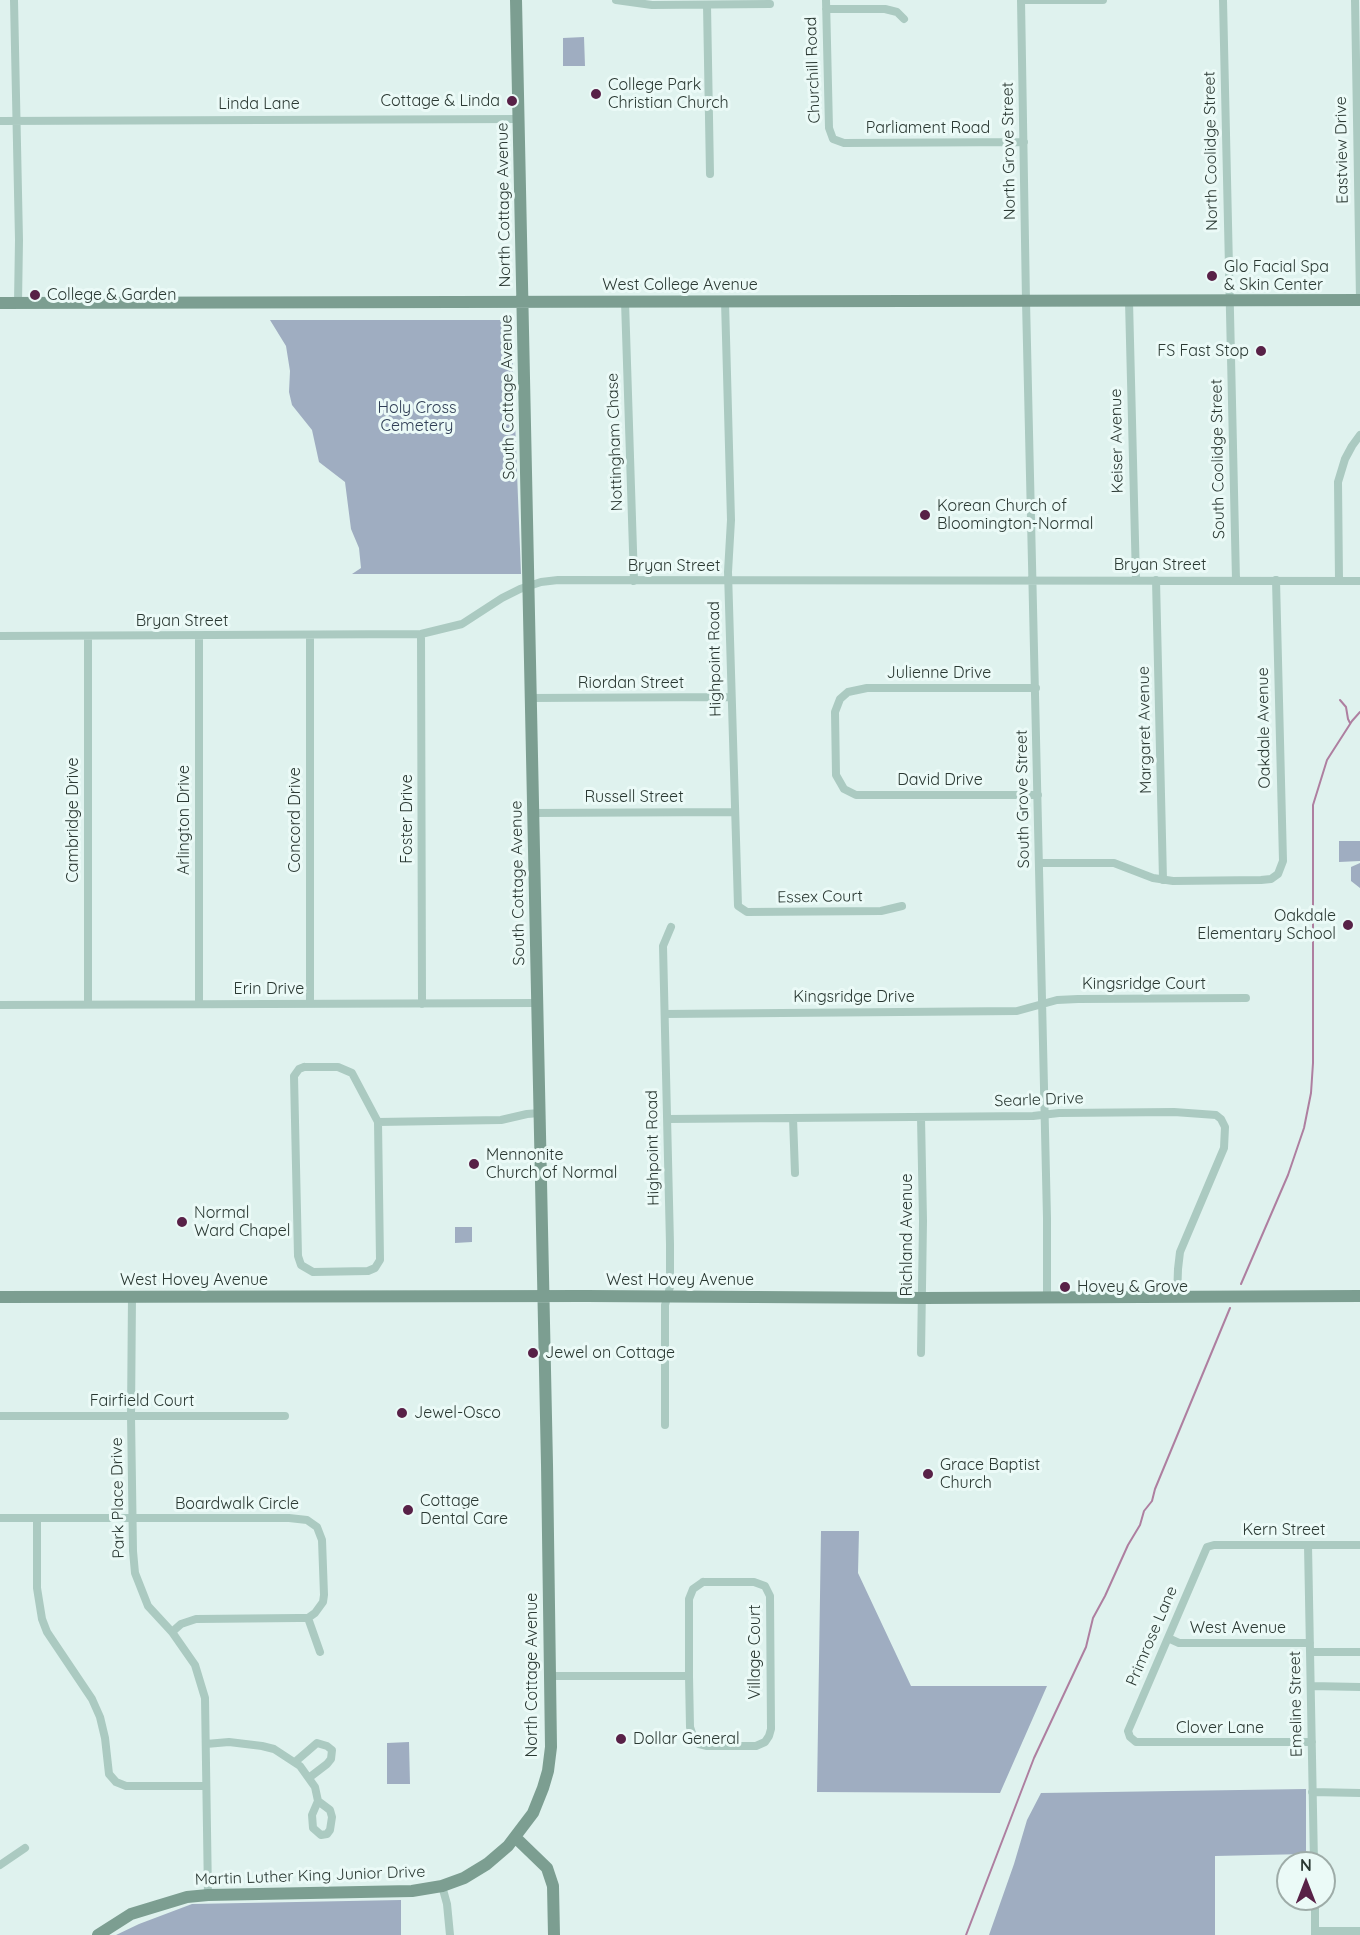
<!DOCTYPE html>
<html>
<head>
<meta charset="utf-8">
<style>
  body { margin:0 }
  #map { position:relative; width:1360px; height:1935px; overflow:hidden; background:#dff2ee; font-family:Quicksand,sans-serif }
  canvas { display:block }
  .north { position:absolute; left:1276px; top:1851px; width:60px; height:60px; box-sizing:border-box; background:#ebfaf7; border:2px solid #9eaca8; border-radius:50%; rotate:0deg; font-size:16px; font-weight:700; line-height:24px; text-align:center; color:#2a3832 }
  .north::after { content:''; display:block; margin:auto; width:21px; height:27px; background:#582147; clip-path:polygon(50% 0,100% 100%,50% 72%,0 100%) }
</style>
</head>
<body>
<div id="map">
<canvas width="1360" height="1935"></canvas>
<div class="north">N</div>
</div>
<script>
const ctx = document.querySelector('canvas').getContext('2d');
ctx.lineJoin = 'round';
function paint(path, color) { ctx.fillStyle = color; ctx.fill(path, 'evenodd'); }
const shape = rows => new Path2D(rows.map(r => 'M' + r).join(''));
function trace(path, color, width, dash) { ctx.strokeStyle = color; ctx.lineWidth = width; ctx.lineCap = dash ? 'butt' : 'round'; ctx.setLineDash(dash || []); ctx.stroke(path); }
function write(font, color, halo, rows, align = 'center') {
  ctx.font = font + ' Quicksand,sans-serif'; ctx.lineWidth = 6; ctx.setLineDash([]); ctx.textBaseline = 'middle'; ctx.strokeStyle = halo; ctx.fillStyle = color; for (const [text, x, y, turn = 0] of rows) {
    ctx.save(); ctx.translate(x, y); ctx.rotate((+turn || 0) * Math.PI / 180); ctx.textAlign = isNaN(turn) ? turn : align; if (halo) ctx.strokeText(text, 0, 0); ctx.fillText(text, 0, 0); ctx.restore();
  }
}
paint(shape([
  [584,37,585,66,563,66,563,38],
  [270,320,511,320,521,574,352,574,361,568,359,548,351,529,345,482,319,462,312,430,292,405,289,392,290,371,286,346],
  [1339,841,1360,841,1360,861,1339,862],
  [1360,863,1360,888,1351,881,1351,867],
  [455,1227,472,1227,472,1242,455,1243],
  [821,1531,859,1531,858,1573,911,1686,1047,1686,1000,1793,817,1792],
  [409,1742,410,1784,387,1784,387,1743],
  [1306,1789,1306,1854,1215,1856,1215,1935,989,1935,1014,1864,1027,1820,1041,1793],
  [401,1900,401,1935,116,1935,139,1924,192,1904]
]), '#9fadc1');
trace(shape([
  [1340,700,1346,707,1348,719,1350,723],
  [1241,1284,1288,1175,1304,1128,1311,1093,1313,1063,1313,805,1327,760,1352,721,1360,712],
  [966,1935,1034,1758,1086,1647,1093,1618,1105,1596,1128,1545,1140,1525,1144,1511,1152,1501,1155,1489,1230,1308]
]), '#ae7fa0', 2);
trace(shape([
  [14,0,19,240,18,303],
  [616,0,652,5,770,4],
  [826,0,829,128,833,139,844,143,1024,142],
  [1021,0,1026,301,1047,1218,1047,1297],
  [1021,0,1103,0],
  [1223,0,1236,580],
  [1355,0,1360,300],
  [707,5,710,174],
  [826,9,885,9,897,12,904,19],
  [0,121,519,119],
  [625,301,634,581],
  [725,301,731,520,728,572,738,906,747,912,881,911,902,906],
  [1129,301,1136,580],
  [1156,580,1163,880],
  [1339,581,1338,482,1345,459,1352,446,1360,435],
  [421,634,422,1004],
  [0,636,421,634,462,624,502,598,520,589,541,582,558,580,1360,581],
  [88,636,88,1004],
  [199,636,199,1004],
  [310,636,310,1004],
  [1036,688,867,688,848,692,840,699,835,712,836,775,844,789,856,795,1038,795],
  [531,698,731,697],
  [533,813,734,812],
  [1040,863,1114,863,1153,878,1173,881,1261,880,1271,879,1278,874,1283,861,1276,580],
  [0,1005,537,1003],
  [665,1014,1017,1011,1057,1000,1078,999,1246,998],
  [304,1067,338,1067,352,1073,378,1122,380,1260,375,1268,368,1271,313,1272,301,1265,298,1256,294,1076,299,1069,304,1067],
  [921,1117,923,1221,921,1353],
  [793,1118,795,1173],
  [668,1119,1033,1116,1059,1113,1174,1112,1216,1115,1221,1119,1225,1127,1224,1148,1180,1252,1178,1269,1177,1297],
  [378,1122,501,1120,527,1114,540,1113],
  [132,1296,131,1416,133,1551,135,1573,148,1606,172,1632,195,1665,205,1698,208,1895],
  [0,1416,285,1416],
  [665,1425,665,1305,670,1287,670,1244,663,946,671,927],
  [0,1518,289,1518,307,1520,317,1527,322,1540,324,1595,323,1602,315,1613,308,1618,299,1618,196,1619,181,1624,172,1632],
  [37,1519,37,1588,42,1619,47,1632,92,1699,100,1717,105,1738,109,1774,116,1782,126,1786,206,1786],
  [1308,1545,1314,1863],
  [703,1582,754,1582,765,1586,770,1596,771,1729,769,1736,765,1742,756,1746,707,1746,699,1744,693,1736,690,1727,689,1676,689,1599,693,1589,703,1582],
  [308,1618,320,1652],
  [1168,1638,1179,1643,1310,1643],
  [1310,1652,1360,1652],
  [550,1676,689,1676],
  [1311,1686,1360,1687],
  [1312,1742,1136,1742,1130,1737,1128,1731,1207,1547,1214,1545,1360,1545],
  [206,1744,229,1742,262,1746,274,1749,300,1766,315,1787,318,1801,312,1815,313,1828,321,1835,327,1834,330,1830,332,1817,330,1810,318,1801],
  [295,1762,317,1743,327,1746,332,1750,331,1759,327,1764,310,1777],
  [1312,1792,1360,1793],
  [0,1865,25,1848],
  [442,1886,447,1904,450,1935],
  [1315,1899,1315,1935],
  [1315,1931,1360,1931]
]), '#abcac1', 8);
trace(shape([
  [0,303,1360,300],
  [0,1297,586,1296,923,1298,1360,1296],
  [516,1838,547,1868,553,1886,554,1935],
  [98,1935,131,1914,187,1897,208,1895,412,1891,442,1886,464,1878,487,1864,508,1846,533,1813,543,1788,548,1771,551,1747,547,1464,516,0]
]), '#7c9e91', 12);
for (const [x, y, r, color] of [
  [596,94,6,"#582147"],
  [512,101,6,"#582147"],
  [1212,276,6,"#582147"],
  [35,295,6,"#582147"],
  [1261,351,6,"#582147"],
  [925,515,6,"#582147"],
  [1348,925,6,"#582147"],
  [474,1164,6,"#582147"],
  [182,1222,6,"#582147"],
  [1065,1287,6,"#582147"],
  [533,1353,6,"#582147"],
  [402,1413,6,"#582147"],
  [928,1474,6,"#582147"],
  [408,1510,6,"#582147"],
  [621,1739,6,"#582147"]
]) { const dot = new Path2D(); dot.arc(x, y, r, 0, 2 * Math.PI); ctx.fillStyle = color; ctx.fill(dot); trace(dot, '#ebfaf7', 2); }
write('16px', '#2a3832', '#ebfaf7', [
  ["Churchill Road",813,70,-92],
  ["Linda Lane",259,104],
  ["Parliament Road",928,128],
  ["Eastview Drive",1342,150,-91],
  ["North Grove Street",1009,151,-91],
  ["North Coolidge Street",1211,151,-91],
  ["North Cottage Avenue",504,205,-91],
  ["West College Avenue",680,285],
  ["South Cottage Avenue",508,397,-91],
  ["Keiser Avenue",1117,441,-91],
  ["Nottingham Chase",615,442,-92],
  ["South Coolidge Street",1218,459,-91],
  ["Bryan Street",1160,565],
  ["Bryan Street",674,566],
  ["Bryan Street",182,621],
  ["Highpoint Road",715,659,-91],
  ["Julienne Drive",939,673],
  ["Riordan Street",631,683],
  ["Oakdale Avenue",1264,728,-91],
  ["Margaret Avenue",1145,730,-91],
  ["David Drive",940,780],
  ["Russell Street",634,797],
  ["South Grove Street",1023,799,-91],
  ["Foster Drive",407,819,-90],
  ["Cambridge Drive",73,820,-90],
  ["Arlington Drive",184,820,-90],
  ["Concord Drive",295,820,-90],
  ["South Cottage Avenue",518,883,-91],
  ["Essex Court",820,897,-1],
  ["Kingsridge Court",1144,984],
  ["Erin Drive",269,989],
  ["Kingsridge Drive",854,997],
  ["Searle Drive",1039,1100,-2],
  ["Highpoint Road",653,1148,-91],
  ["Richland Avenue",907,1235,-90],
  ["West Hovey Avenue",194,1280],
  ["West Hovey Avenue",680,1280],
  ["Fairfield Court",142,1401],
  ["Park Place Drive",118,1498,-91],
  ["Boardwalk Circle",237,1504],
  ["Kern Street",1284,1530],
  ["West Avenue",1238,1628],
  ["Primrose Lane",1152,1636,-67],
  ["Village Court",755,1652,-90],
  ["North Cottage Avenue",532,1675,-90],
  ["Emeline Street",1296,1704,-91],
  ["Clover Lane",1220,1728],
  ["Martin Luther King Junior Drive",310,1876,-2]
]);
write('16px', '#2a3832', '#ebfaf7', [
  ["College Park",608,85],
  ["Christian Church",608,103],
  ["Cottage & Linda",500,101,"right"],
  ["Glo Facial Spa",1224,267],
  ["& Skin Center",1224,285],
  ["College & Garden",47,295],
  ["FS Fast Stop",1249,351,"right"],
  ["Korean Church of",937,506],
  ["Bloomington-Normal",937,524],
  ["Oakdale",1336,916,"right"],
  ["Elementary School",1336,934,"right"],
  ["Mennonite",486,1155],
  ["Church of Normal",486,1173],
  ["Normal",194,1213],
  ["Ward Chapel",194,1231],
  ["Hovey & Grove",1077,1287],
  ["Jewel on Cottage",545,1353],
  ["Jewel-Osco",414,1413],
  ["Grace Baptist",940,1465],
  ["Church",940,1483],
  ["Cottage",420,1501],
  ["Dental Care",420,1519],
  ["Dollar General",633,1739]
], 'left');
write('16px', '#2f3d55', '#ebfaf7', [
  ["Holy Cross",417,408],
  ["Cemetery",417,426]
]);
</script>
</body>
</html>
